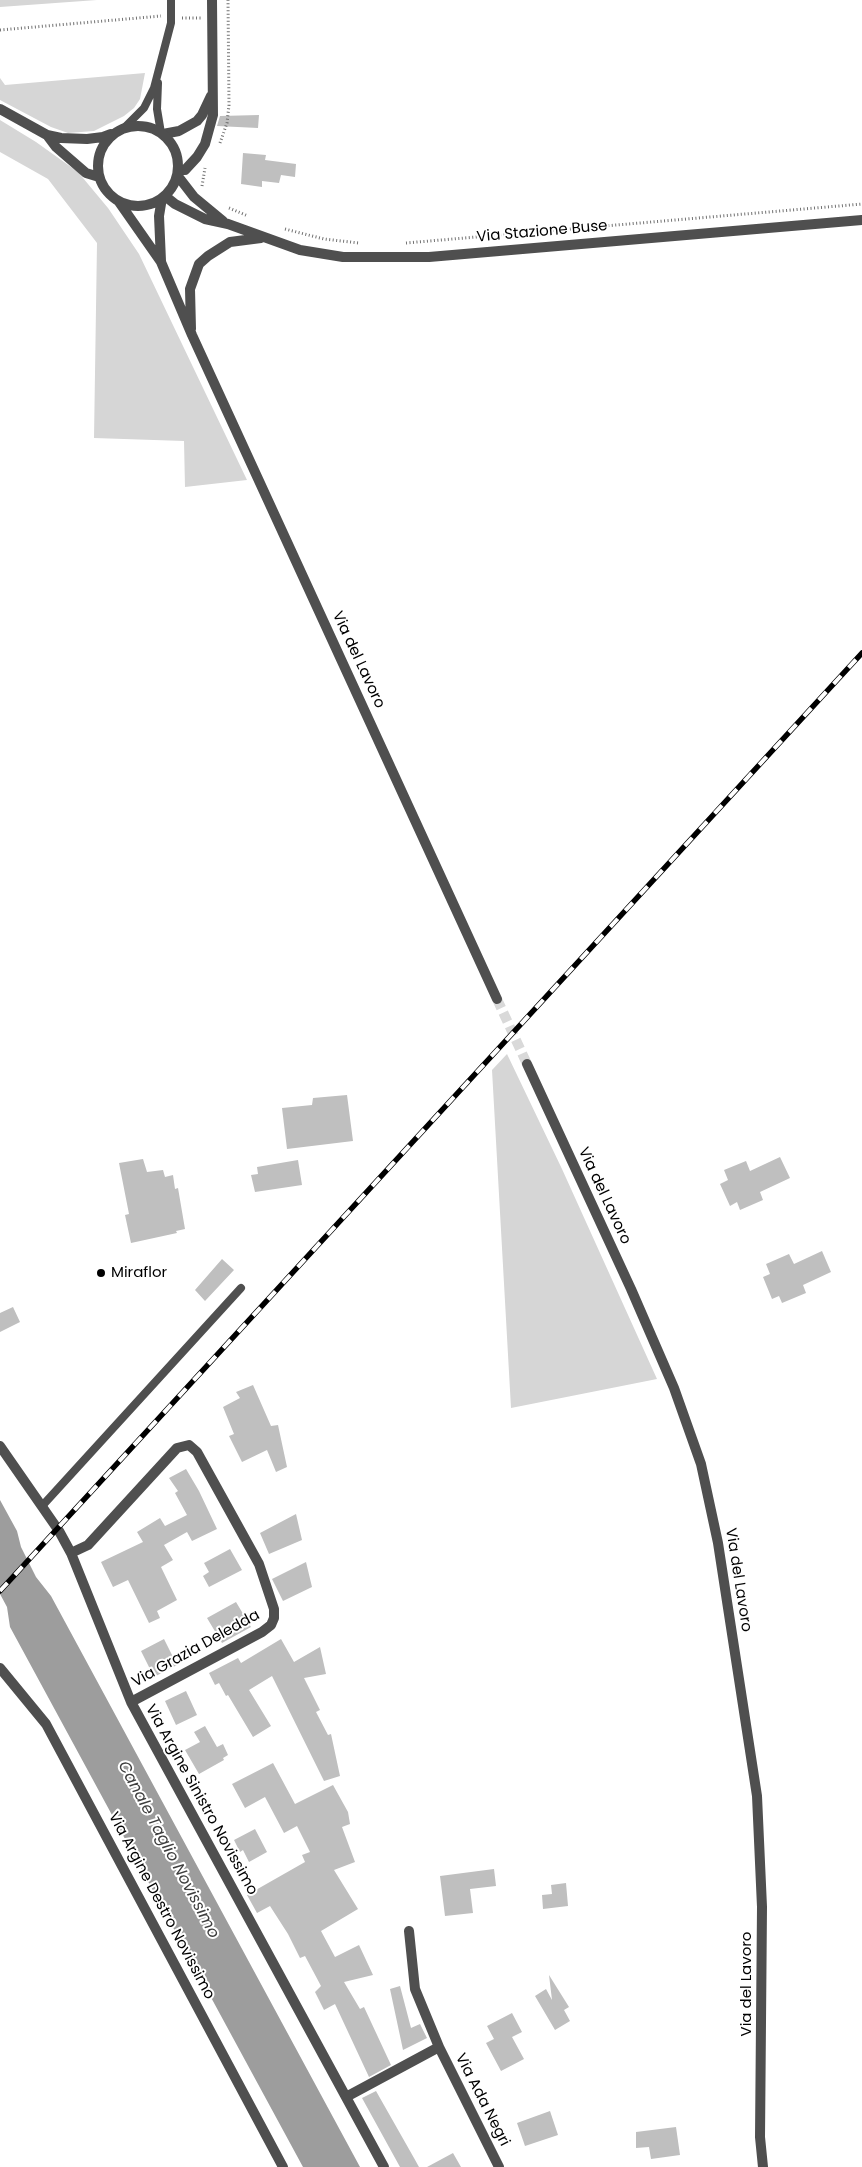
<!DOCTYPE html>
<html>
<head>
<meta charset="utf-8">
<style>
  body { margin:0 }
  canvas { display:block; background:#fff }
</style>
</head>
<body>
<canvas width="862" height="2167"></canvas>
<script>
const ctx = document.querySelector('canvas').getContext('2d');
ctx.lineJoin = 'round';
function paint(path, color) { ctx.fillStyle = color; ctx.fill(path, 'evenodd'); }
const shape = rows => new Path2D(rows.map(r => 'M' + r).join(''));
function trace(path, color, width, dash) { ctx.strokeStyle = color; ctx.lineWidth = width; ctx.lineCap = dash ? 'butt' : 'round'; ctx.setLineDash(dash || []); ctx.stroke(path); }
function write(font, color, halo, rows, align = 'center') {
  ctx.font = font + ' Poppins,sans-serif'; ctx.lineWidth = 4; ctx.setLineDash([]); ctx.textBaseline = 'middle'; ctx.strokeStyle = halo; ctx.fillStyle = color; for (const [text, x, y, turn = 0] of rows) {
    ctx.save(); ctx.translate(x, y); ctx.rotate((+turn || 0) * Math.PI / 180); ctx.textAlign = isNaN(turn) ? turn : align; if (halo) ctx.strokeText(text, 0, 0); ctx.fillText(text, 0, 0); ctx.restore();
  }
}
paint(shape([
  [0,0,97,0,0,7],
  [145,73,140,99,134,108,124,116,94,131,68,133,51,127,0,100,0,78,5,85],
  [0,120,36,142,78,172,108,208,139,254,247,480,185,487,184,441,94,438,97,243,48,179,0,152],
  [507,1054,562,1169,657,1379,511,1408,492,1070]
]), '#d6d6d6');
paint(shape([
  [0,1500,17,1531,21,1547,36,1577,51,1596,360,2167,303,2167,10,1627,7,1607,0,1594]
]), '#9d9d9d');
paint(shape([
  [259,115,258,128,217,126,220,116],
  [243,153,266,155,265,160,296,164,295,177,281,175,279,183,262,181,262,187,241,184],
  [347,1095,353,1141,287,1149,282,1108,312,1105,313,1098],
  [780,1157,790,1178,760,1192,763,1200,740,1210,737,1202,730,1206,720,1184,728,1180,724,1170,746,1161,750,1171],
  [143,1159,147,1172,163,1170,165,1177,173,1175,175,1189,178,1188,185,1229,176,1231,177,1233,131,1243,125,1215,129,1214,119,1163],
  [298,1160,302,1185,255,1192,251,1175,258,1174,257,1167],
  [822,1251,831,1272,803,1285,806,1293,782,1303,779,1296,772,1299,763,1277,770,1274,766,1264,789,1254,794,1264],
  [222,1259,234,1270,205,1301,195,1290],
  [13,1307,20,1322,0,1332,0,1313],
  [253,1385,271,1426,278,1425,287,1467,276,1472,267,1450,242,1462,229,1436,234,1434,223,1407,240,1398,236,1392],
  [186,1469,199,1491,217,1529,192,1541,187,1532,164,1545,173,1560,161,1567,177,1600,157,1611,160,1618,149,1623,128,1580,113,1587,101,1562,143,1542,137,1532,160,1518,165,1526,187,1515,175,1493,178,1491,169,1478],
  [296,1514,302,1540,269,1554,260,1533],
  [230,1549,242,1570,209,1587,203,1576,209,1572,204,1563],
  [306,1562,312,1587,283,1601,272,1579],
  [236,1602,251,1627,222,1643,207,1618],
  [164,1639,177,1665,154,1677,141,1651],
  [281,1639,294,1662,320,1647,326,1674,304,1678,320,1710,316,1712,328,1735,331,1734,340,1776,324,1781,272,1676,249,1690,271,1726,253,1737,228,1695,226,1696,219,1683,215,1685,209,1673,238,1658,241,1663],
  [186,1691,197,1715,176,1725,165,1701],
  [205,1726,217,1747,223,1744,228,1755,223,1758,224,1760,199,1774,185,1750,200,1742,194,1732],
  [273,1763,295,1804,333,1785,348,1812,350,1824,342,1827,355,1862,334,1870,358,1909,321,1931,335,1957,359,1945,373,1975,344,1982,360,2009,364,2007,391,2065,369,2077,335,2004,324,2010,315,1992,321,1986,305,1956,300,1958,288,1934,270,1906,257,1913,247,1895,305,1862,302,1855,310,1852,297,1826,284,1833,265,1797,245,1808,232,1784],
  [255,1829,267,1852,249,1862,243,1850,240,1852,234,1840],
  [494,1869,496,1886,470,1889,473,1913,445,1916,440,1876],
  [566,1883,568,1906,543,1909,542,1895,552,1894,551,1885],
  [549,1975,569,2007,564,2010,570,2021,555,2030,535,1996,546,1989,552,2000],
  [400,1986,411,2028,420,2024,427,2038,403,2050,390,1989],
  [512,2013,522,2032,512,2037,524,2059,501,2071,486,2043,494,2039,487,2026],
  [376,2091,414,2158,419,2167,400,2167,362,2098],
  [550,2111,558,2135,525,2146,517,2123],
  [676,2127,680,2155,651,2159,649,2147,636,2148,636,2132],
  [453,2153,461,2167,427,2167]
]), '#bfbfbf');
trace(shape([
  [497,999,527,1064]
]), '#d9d9d9', 10, [10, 5]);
trace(shape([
  [182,18,201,18],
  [0,30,161,16],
  [220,143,227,123,229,105,228,0],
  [202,186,205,168],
  [229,208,248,216],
  [285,229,324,239,359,243],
  [406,243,862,204]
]), '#717171', 3, [1, 2.5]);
trace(shape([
  [158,83,157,109,161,133],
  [124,128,144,108,154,88,171,23,171,0],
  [43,1505,241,1288]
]), '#4f4f4f', 8);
trace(shape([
  [163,134,179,131,197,121,202,115,211,96],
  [178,170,185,170,197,157,205,144,213,115,212,0],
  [0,1446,59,1531,71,1553,131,1702,384,2167],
  [71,1553,88,1545,177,1448,189,1445,197,1452,259,1564,274,1609,274,1618,271,1625,262,1632,131,1702],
  [0,1668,46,1724,283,2167],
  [439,2047,499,2167],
  [346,2097,439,2047,415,1989,409,1931]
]), '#4f4f4f', 10);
trace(shape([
  [0,109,47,135,61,138,87,139,103,137,111,134],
  '98 166a40 40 0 1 1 80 0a40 40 0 1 1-80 0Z',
  [47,135,56,147,86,173,99,177],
  [177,175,194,197,223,221],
  [165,196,175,204,205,219,228,224,300,250,343,257,429,257,862,220],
  [119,202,161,262,192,335,497,999],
  [161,261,159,216,162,198],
  [191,329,190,289,199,264,208,256,230,242,261,238],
  [527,1064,631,1289,674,1388,701,1464,718,1543,757,1796,762,1907,760,2137,763,2167]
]), '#4f4f4f', 10);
const rail = shape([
  [0,1591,862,653]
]);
trace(rail, '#000', 5.5);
trace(rail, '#fff', 4, [11]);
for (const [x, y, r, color] of [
  [101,1273,5,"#000"]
]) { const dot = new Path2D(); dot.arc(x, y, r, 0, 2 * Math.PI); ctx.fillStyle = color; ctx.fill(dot); trace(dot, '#fff', 2); }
write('15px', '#000', '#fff', [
  ["Via Stazione Buse",542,232,-5],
  ["Via del Lavoro",358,660,65],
  ["Via del Lavoro",604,1196,65],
  ["Via del Lavoro",738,1580,81],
  ["Via Grazia Deledda",196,1649,-29],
  ["Via Argine Sinistro Novissimo",201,1800,61],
  ["Via Argine Destro Novissimo",161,1906,62],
  ["Via del Lavoro",747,1984,-90],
  ["Via Ada Negri",482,2100,63]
]);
write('15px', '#000', '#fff', [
  ["Miraflor",111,1273]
], 'left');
write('italic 16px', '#3e3e3e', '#fff', [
  ["Canale Taglio Novissimo",168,1850,62]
]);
</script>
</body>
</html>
